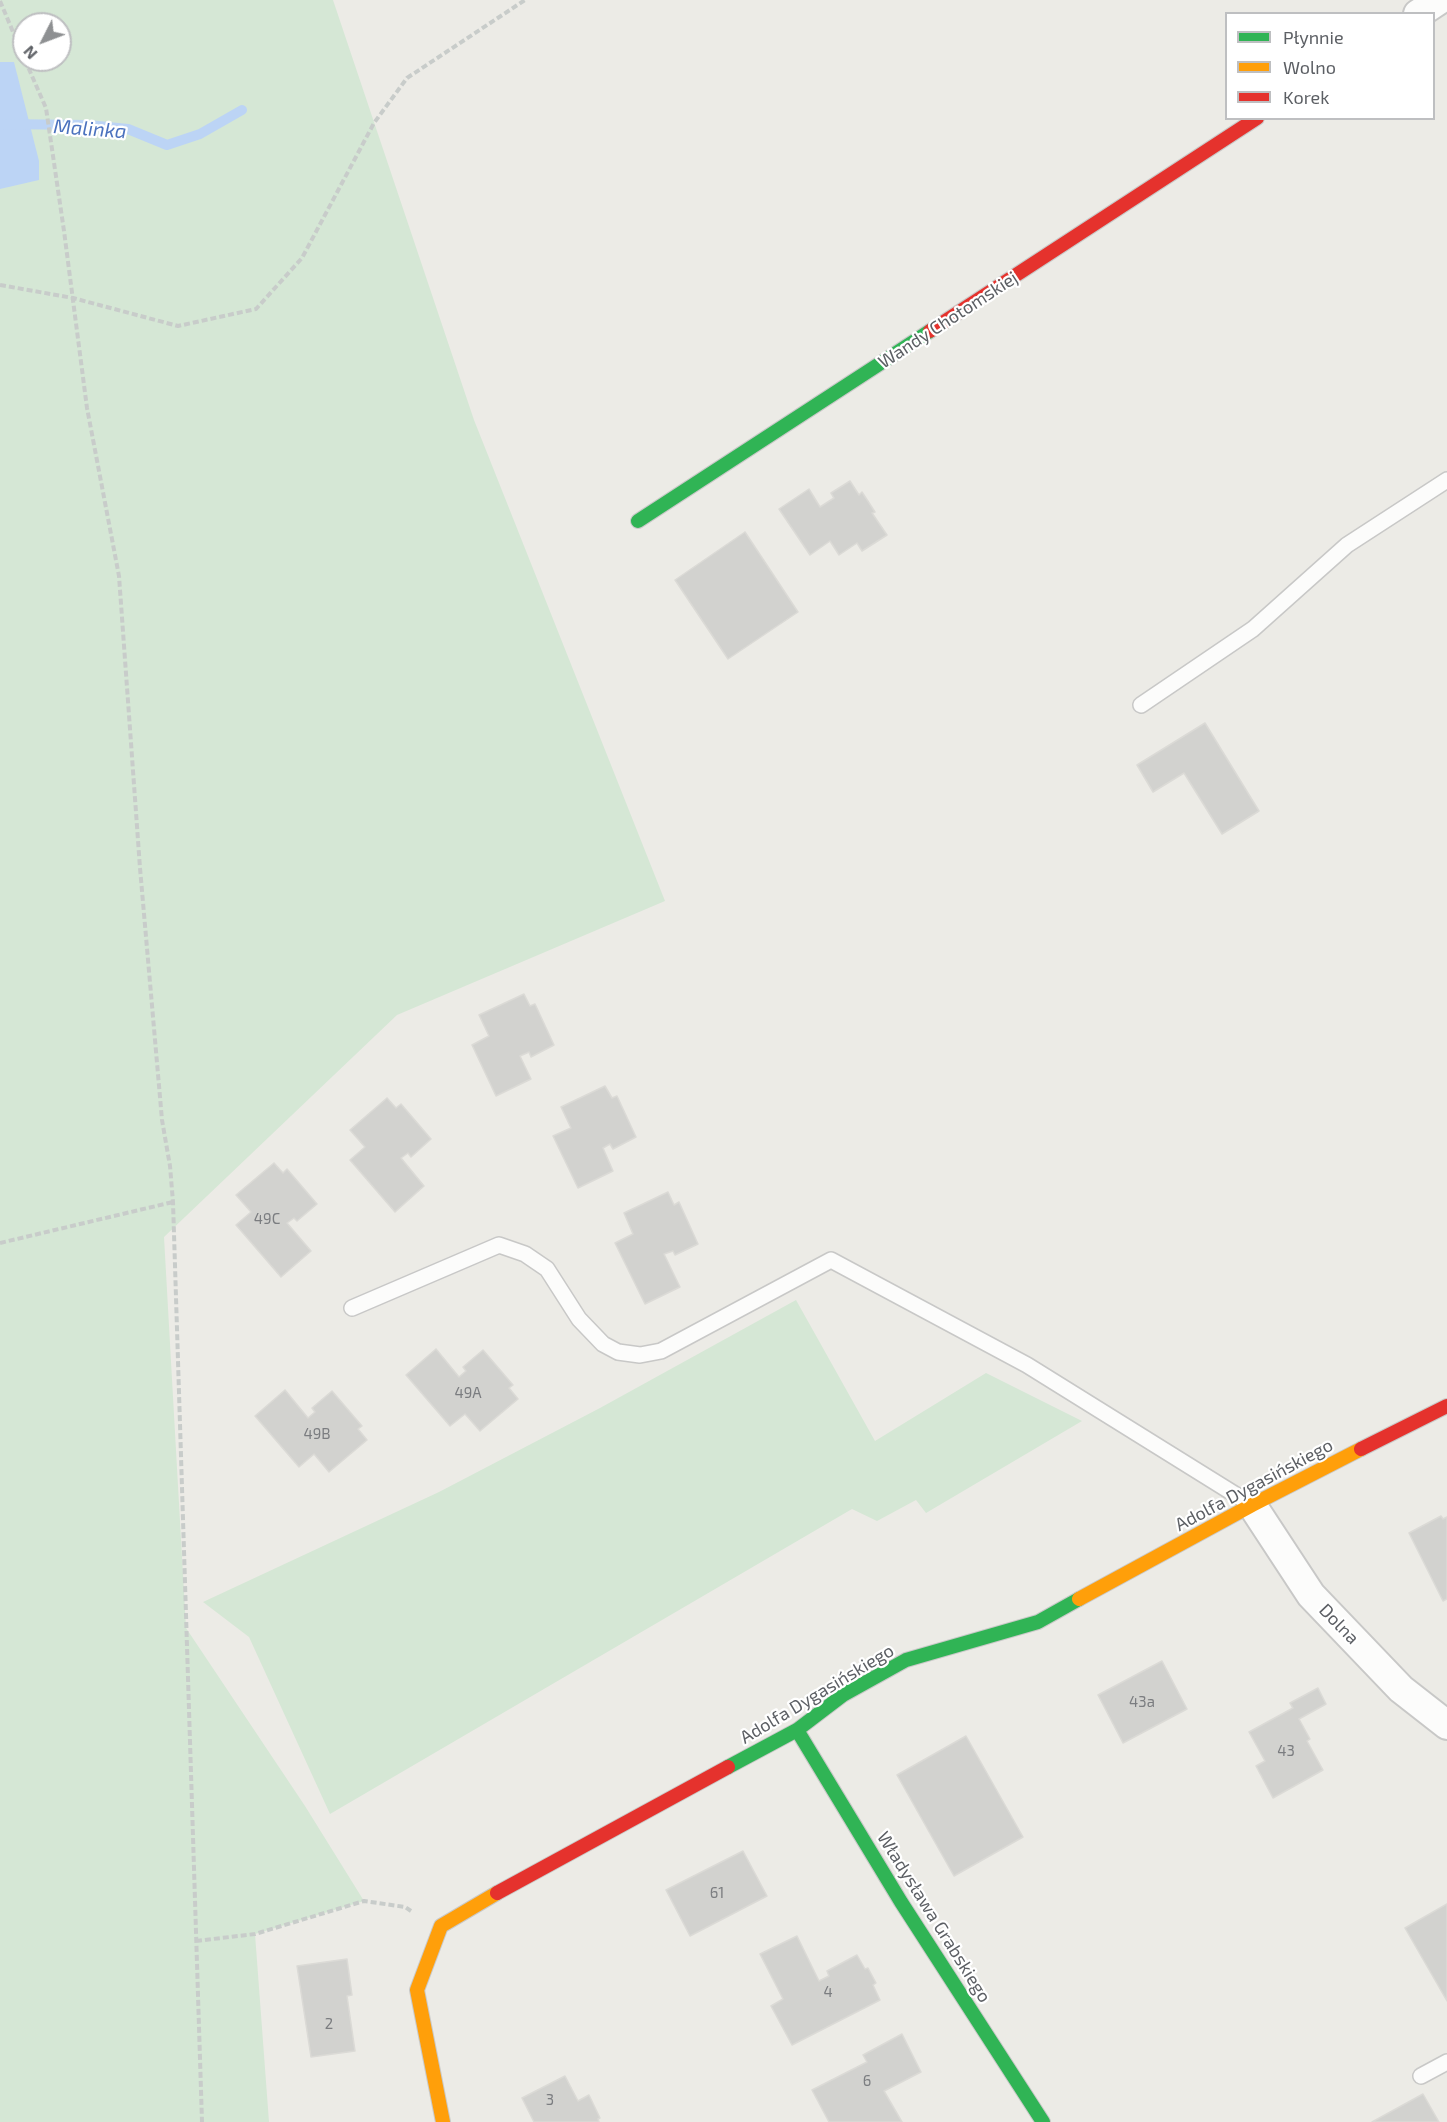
<!DOCTYPE html>
<html>
<head>
<meta charset="utf-8">
<style>
  body { margin:0 }
  #map { position:relative; width:1447px; height:2122px; overflow:hidden; background:#ecebe6; font-family:"Exo 2",sans-serif }
  canvas { display:block }
  .legend { position:absolute; left:1225px; top:12px; width:210px; height:108px; box-sizing:border-box; background:#fff; border:2px solid #bebfc1; margin:0; padding:8px 10px; list-style:none; font-size:18px; color:#5c5f64 }
  .legend li { display:flex; align-items:center; gap:12px; height:30px }
  .legend b { width:30px; border:2px solid #bebfc1 }
  .north { position:absolute; left:12px; top:12px; width:60px; height:60px; box-sizing:border-box; background:#fff; border:2px solid #bebfc1; border-radius:50%; rotate:228deg; font-size:16px; font-weight:700; line-height:24px; text-align:center; color:#5c5f64 }
  .north::after { content:''; display:block; margin:auto; width:21px; height:27px; background:#8e9092; clip-path:polygon(50% 0,100% 100%,50% 72%,0 100%) }
</style>
</head>
<body>
<div id="map">
<canvas width="1447" height="2122"></canvas>
<ul class="legend">
<li><b style="height:8px;background:#30b455"></b>Płynnie</li>
<li><b style="height:8px;background:#ff9f0a"></b>Wolno</li>
<li><b style="height:8px;background:#e5322d"></b>Korek</li>
</ul>
<div class="north">N</div>
</div>
<script>
const ctx = document.querySelector('canvas').getContext('2d');
ctx.lineJoin = 'round';
function paint(path, color) { ctx.fillStyle = color; ctx.fill(path, 'evenodd'); }
const shape = rows => new Path2D(rows.map(r => 'M' + r).join(''));
function trace(path, color, width, dash) { ctx.strokeStyle = color; ctx.lineWidth = width; ctx.lineCap = dash ? 'butt' : 'round'; ctx.setLineDash(dash || []); ctx.stroke(path); }
function write(font, color, halo, rows, align = 'center') {
  ctx.font = font + ' "Exo 2",sans-serif'; ctx.lineWidth = 4.5; ctx.setLineDash([]); ctx.textBaseline = 'middle'; ctx.strokeStyle = halo; ctx.fillStyle = color; for (const [text, x, y, turn = 0] of rows) {
    ctx.save(); ctx.translate(x, y); ctx.rotate((+turn || 0) * Math.PI / 180); ctx.textAlign = isNaN(turn) ? turn : align; if (halo) ctx.strokeText(text, 0, 0); ctx.fillText(text, 0, 0); ctx.restore();
  }
}
paint(shape([
  [0,0,333,0,474,420,665,901,397,1015,164,1237,186,1628,305,1806,364,1901,255,1934,269,2122,0,2122],
  [24,24,60,24,60,60,24,60],
  [796,1300,875,1441,986,1373,1082,1421,926,1513,916,1500,877,1521,852,1509,330,1814,249,1637,203,1602,439,1492,600,1408]
]), '#d5e7d5');
paint(shape([
  [0,62,14,62,39,161,39,180,0,189]
]), '#bcd4f5');
trace(shape([
  [0,124,88,125,128,129,167,145,200,134,242,110]
]), '#bcd4f5', 10);
const building = shape([
  [850,481,859,495,862,492,875,512,872,513,887,535,862,551,857,543,839,555,830,541,810,555,779,509,809,489,820,507,834,498,831,493,850,481],
  [745,532,798,612,728,659,675,580,745,532],
  [1205,723,1259,811,1222,834,1184,773,1153,792,1137,765,1205,723],
  [524,994,530,1006,535,1004,554,1045,531,1057,529,1052,520,1056,531,1079,496,1096,472,1045,489,1036,479,1015,524,994],
  [605,1086,612,1098,617,1096,636,1137,613,1149,610,1144,603,1148,613,1171,578,1188,553,1136,571,1128,561,1107,605,1086],
  [387,1098,396,1108,401,1104,431,1139,411,1157,408,1153,401,1158,424,1186,395,1212,350,1160,365,1147,350,1130,387,1098],
  [274,1163,283,1173,287,1169,317,1204,297,1221,294,1218,287,1223,311,1251,281,1277,236,1225,251,1212,236,1195,274,1163],
  [668,1192,674,1205,679,1202,698,1244,675,1255,673,1251,664,1254,680,1287,645,1304,615,1243,633,1234,624,1213,668,1192],
  [436,1349,459,1377,466,1371,463,1367,483,1350,513,1385,509,1388,518,1399,480,1431,465,1414,450,1426,406,1375,436,1349],
  [285,1390,308,1418,315,1412,312,1408,332,1391,362,1426,358,1429,367,1440,329,1472,314,1454,299,1467,255,1416,285,1390],
  [1441,1516,1443,1519,1447,1517,1447,1599,1443,1601,1409,1533,1441,1516],
  [1162,1661,1187,1709,1123,1743,1098,1695,1162,1661],
  [1318,1688,1326,1704,1299,1719,1310,1739,1307,1741,1323,1770,1273,1798,1256,1766,1265,1761,1249,1732,1293,1708,1290,1703,1318,1688],
  [966,1736,1023,1837,954,1876,897,1775,966,1736],
  [743,1851,767,1896,690,1936,666,1890,743,1851],
  [1447,1904,1447,2001,1405,1928,1447,1904],
  [797,1936,819,1981,829,1976,827,1971,857,1955,865,1969,868,1968,876,1983,873,1985,880,2000,792,2045,771,2006,783,1999,760,1954,797,1936],
  [347,1959,352,1995,347,1996,355,2051,311,2057,297,1966,347,1959],
  [902,2034,921,2072,884,2091,902,2122,829,2122,812,2090,867,2062,863,2055,902,2034],
  [565,2076,578,2101,589,2095,600,2118,598,2119,599,2122,534,2122,522,2098,565,2076],
  [1423,2094,1439,2122,1372,2122,1423,2094]
]);
paint(building, '#d2d2cf');
trace(building, '#dbdad6', 1.5);
const lane = shape([
  [1141,705,1253,629,1347,545,1447,480],
  [352,1308,499,1245,525,1254,547,1269,579,1319,603,1344,618,1352,640,1355,661,1351,831,1260,1027,1365,1252,1505],
  [1421,2076,1447,2062]
]);
const street = shape([
  [1418,14,1439,0],
  [1252,1505,1311,1595,1401,1689,1447,1725]
]);
const fast = shape([
  [638,521,930,331],
  [797,1730,901,1902,1043,2122],
  [728,1767,797,1730,843,1695,906,1660,1038,1622,1079,1599]
]);
const slow = shape([
  [1079,1599,1252,1505,1361,1449],
  [443,2122,417,1990,441,1926,497,1893]
]);
const jam = shape([
  [930,331,1257,118],
  [1361,1449,1447,1406],
  [497,1893,728,1767]
]);
trace(lane, '#c8c8c7', 18);
trace(street, '#c8c8c7', 32);
trace(fast, '#c9c9c8', 16);
trace(slow, '#c9c9c8', 16);
trace(jam, '#c9c9c8', 16);
trace(shape([
  [0,1,24,58],
  [25,60,46,108,64,231,87,408,119,576,140,868,162,1120,170,1166,173,1202,202,2122],
  [0,285,73,298,178,326,256,309,302,258,374,123,407,78,525,0],
  [0,1243,173,1202],
  [196,1941,255,1934,364,1901,405,1907,411,1911]
]), '#c8ccca', 4, [6, 3]);
trace(lane, '#fcfcfb', 15);
trace(street, '#fcfcfb', 28);
trace(fast, '#30b455', 14);
trace(slow, '#ff9f0a', 14);
trace(jam, '#e5322d', 14);
write('15px', '#7b7d80', null, [
  ["49C",267,1219],
  ["49A",468,1393],
  ["49B",317,1434],
  ["43a",1142,1702],
  ["43",1286,1751],
  ["61",717,1893],
  ["4",828,1992],
  ["2",329,2024],
  ["6",867,2081],
  ["3",550,2100]
]);
write('18px', '#5c5f64', '#fff', [
  ["Wandy Chotomskiej",948,320,-33],
  ["Adolfa Dygasińskiego",1254,1485,-28],
  ["Dolna",1339,1624,46],
  ["Adolfa Dygasińskiego",817,1694,-31],
  ["Władysława Grabskiego",934,1917,58]
]);
write('italic 20px', '#4b72be', '#fff', [
  ["Malinka",90,129,4]
]);
</script>
</body>
</html>
